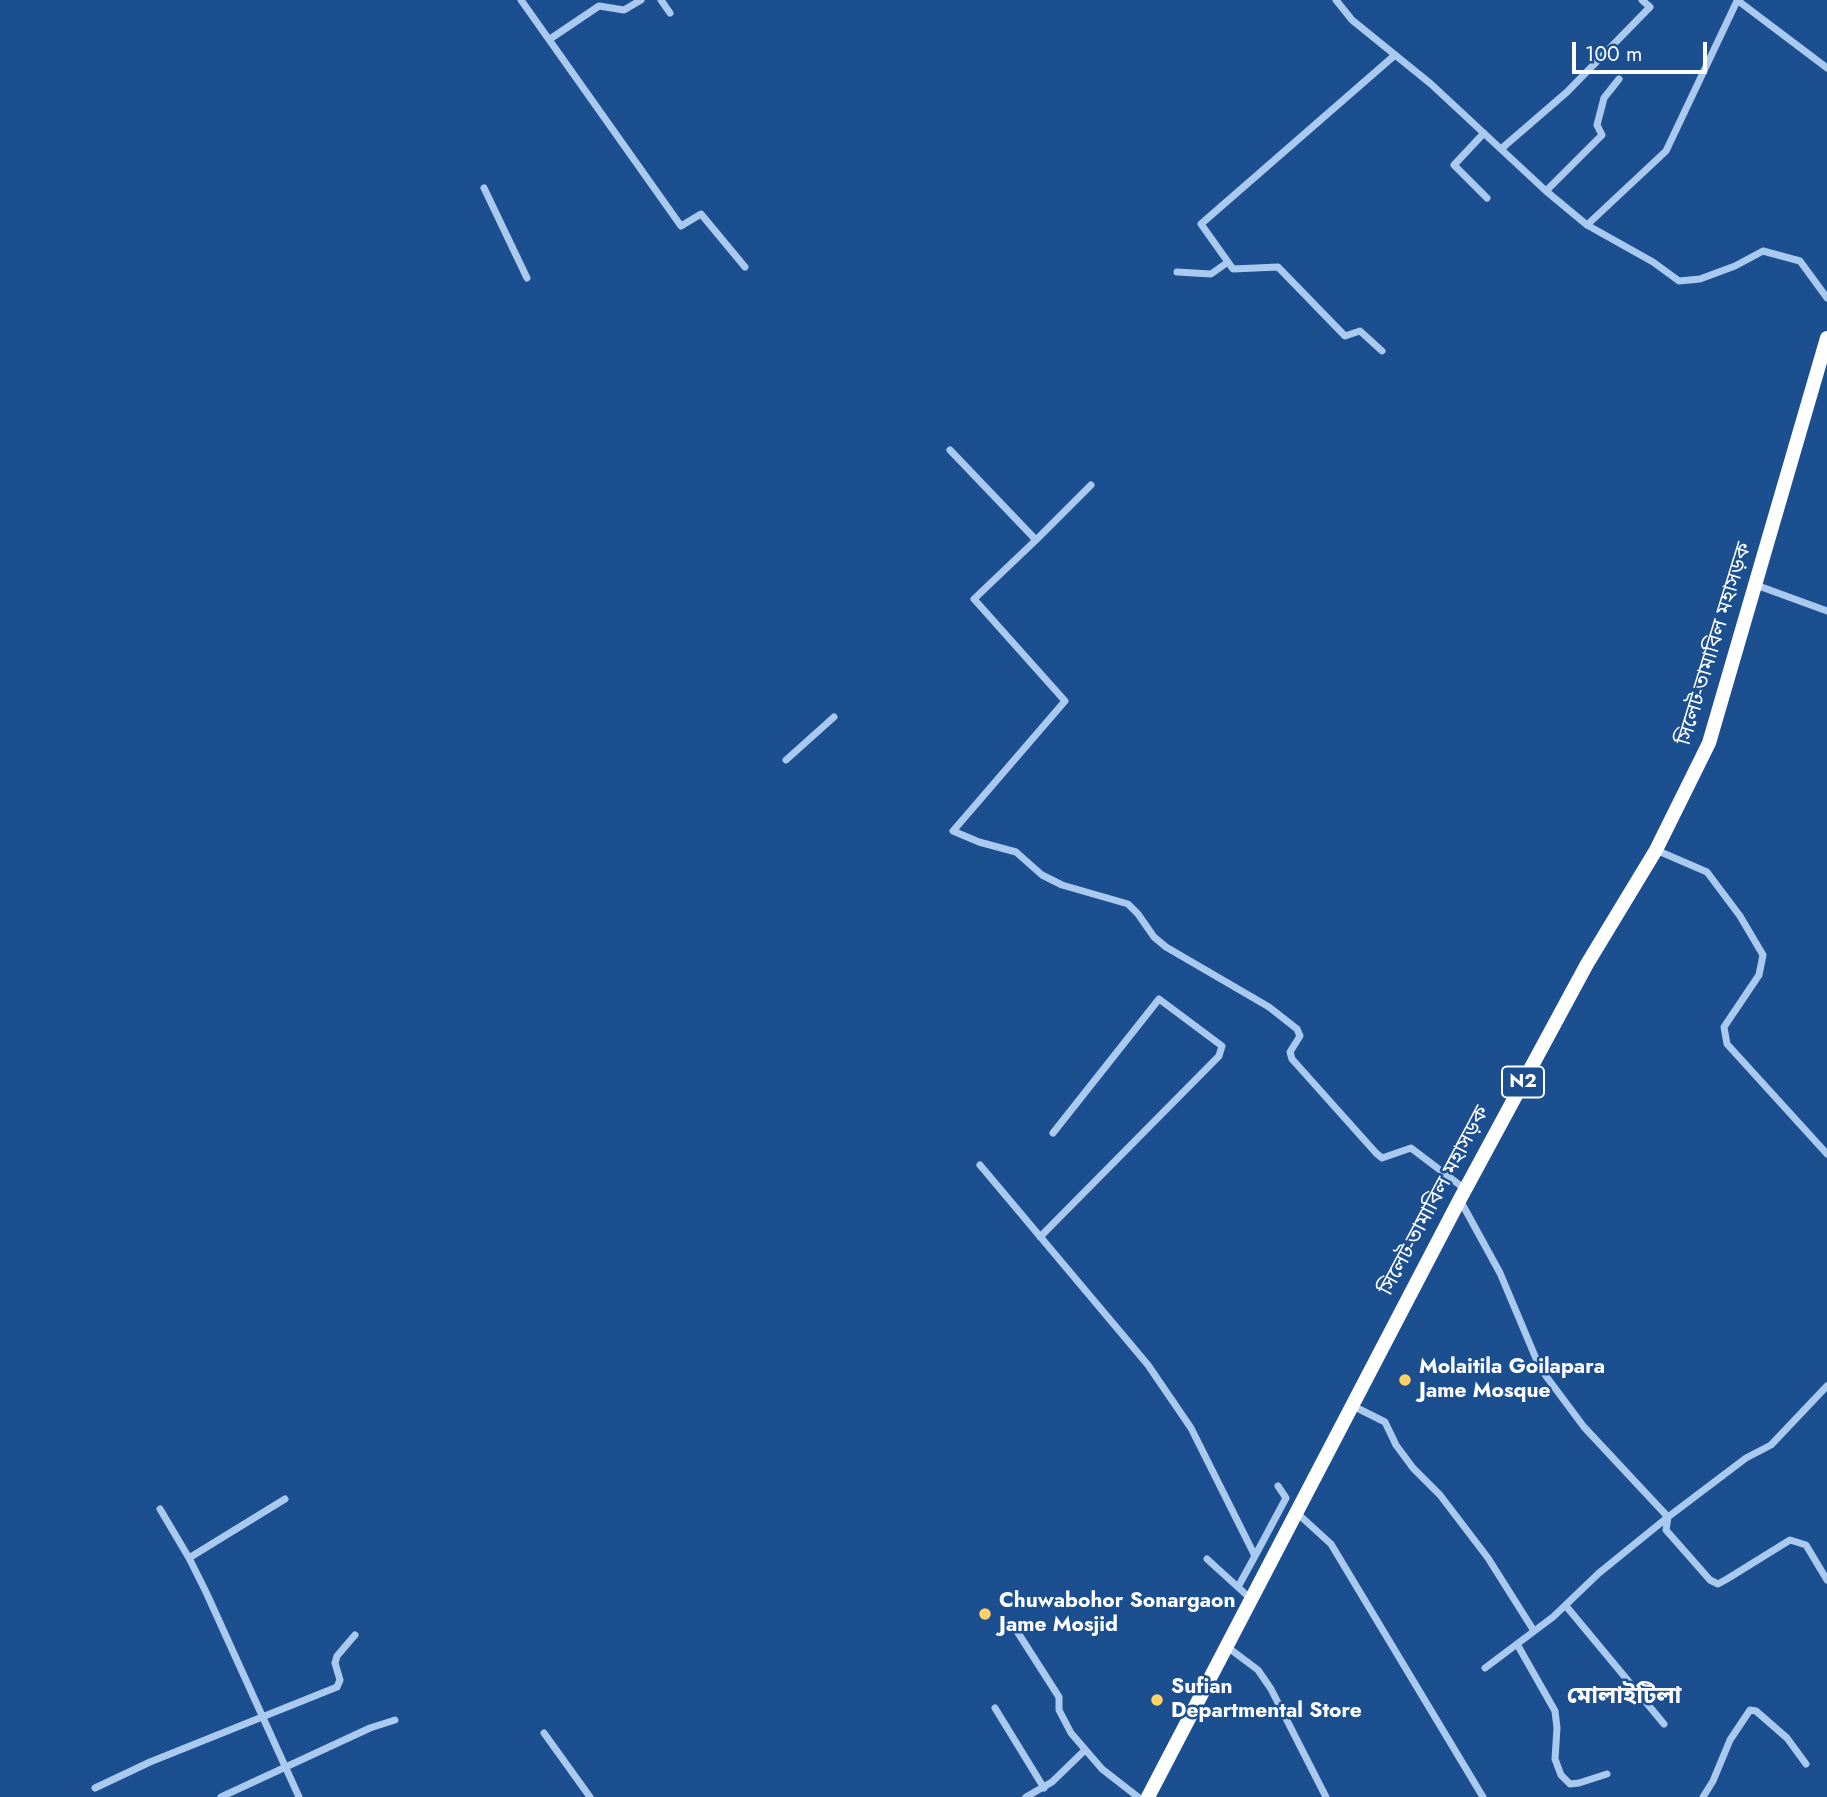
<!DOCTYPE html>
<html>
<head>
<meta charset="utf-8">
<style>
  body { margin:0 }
  #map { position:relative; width:1827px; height:1797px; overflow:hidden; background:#1b4f8f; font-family:Jost,sans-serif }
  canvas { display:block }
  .scale { position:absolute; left:1572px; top:42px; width:135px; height:32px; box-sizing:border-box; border:4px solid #fff; border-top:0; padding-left:9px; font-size:21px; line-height:24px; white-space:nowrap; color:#fff; -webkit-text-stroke:5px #1b4f8f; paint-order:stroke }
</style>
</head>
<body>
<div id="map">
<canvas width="1827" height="1797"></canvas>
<div class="scale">100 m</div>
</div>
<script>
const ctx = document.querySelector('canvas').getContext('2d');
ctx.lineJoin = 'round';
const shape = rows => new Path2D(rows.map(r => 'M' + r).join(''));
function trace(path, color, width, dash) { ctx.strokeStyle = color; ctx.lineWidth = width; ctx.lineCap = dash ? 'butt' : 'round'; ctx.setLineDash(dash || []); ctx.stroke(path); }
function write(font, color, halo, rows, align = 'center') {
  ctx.font = font + ' Jost,"Noto Sans Bengali",sans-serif'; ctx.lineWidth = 5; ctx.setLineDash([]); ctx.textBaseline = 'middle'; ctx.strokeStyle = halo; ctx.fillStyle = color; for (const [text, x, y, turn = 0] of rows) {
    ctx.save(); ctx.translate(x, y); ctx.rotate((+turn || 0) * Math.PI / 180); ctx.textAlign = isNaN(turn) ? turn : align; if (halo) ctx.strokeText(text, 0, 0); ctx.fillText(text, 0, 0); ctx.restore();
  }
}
trace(shape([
  [521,0,681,226,701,214,745,267],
  [661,0,670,13],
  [1336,0,1352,20,1431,84,1546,191,1587,225,1653,262,1679,281,1700,279,1735,266,1763,251,1800,261,1827,298],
  [1737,0,1827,68],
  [550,39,599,6,624,10,641,0],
  [1484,133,1454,165,1487,198],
  [1501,149,1567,92,1650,7,1642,0],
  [484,188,527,278],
  [1546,191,1602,135,1597,125,1604,98,1619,79],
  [1587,225,1666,151,1737,1],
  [1177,272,1211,274,1228,262],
  [1382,351,1360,331,1345,336,1278,267,1233,269,1201,224,1395,55],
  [950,450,1036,540,974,599,1065,701,953,831,979,842,1016,852,1042,875,1062,885,1128,904,1138,914,1154,937,1166,947,1269,1007,1297,1029,1300,1036,1290,1052,1292,1059,1376,1153,1382,1158,1411,1148,1465,1189],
  [1036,540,1091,485],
  [1756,585,1827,611],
  [786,760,834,717],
  [1656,850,1707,872,1740,916,1763,955,1759,975,1724,1027,1727,1044,1827,1154],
  [980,1165,1148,1365,1191,1428,1255,1556,1238,1587],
  [1460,1200,1500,1273,1540,1368,1584,1427,1668,1517,1666,1530,1710,1580,1718,1584,1727,1579,1790,1540,1806,1545,1827,1580],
  [1040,1237,1219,1056,1222,1046,1159,999,1053,1133],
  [1351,1405,1385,1422,1396,1445,1413,1468,1440,1495,1488,1558,1534,1631],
  [160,1509,189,1558,206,1592,299,1797],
  [1297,1513,1331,1544,1483,1797],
  [1255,1556,1286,1498,1278,1486],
  [189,1558,285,1499],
  [1207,1559,1251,1599],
  [1566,1606,1664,1724],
  [1013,1625,1059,1697,1059,1710,1071,1733,1102,1769,1138,1797],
  [1517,1644,1555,1711,1557,1728,1555,1759,1561,1775,1570,1784,1579,1783,1607,1774],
  [1226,1646,1258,1670,1271,1689,1326,1797],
  [1485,1668,1553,1617,1599,1573,1668,1517,1746,1458,1771,1445,1827,1386],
  [995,1708,1044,1788],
  [544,1733,590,1797],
  [95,1788,150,1762,337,1687,340,1680,335,1663,337,1656,355,1635],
  [221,1797,370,1728,395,1720],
  [1026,1797,1052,1782,1085,1750],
  [1703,1797,1713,1781,1730,1740,1750,1710,1756,1711,1787,1738,1806,1764]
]), '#a9c9ee', 7);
trace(shape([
  [1148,1797,1460,1199,1587,964,1656,850,1709,743,1827,338]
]), '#fff', 14);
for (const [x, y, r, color] of [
  [1405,1380,7,"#ffd166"],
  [985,1614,7,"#ffd166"],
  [1157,1700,7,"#ffd166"]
]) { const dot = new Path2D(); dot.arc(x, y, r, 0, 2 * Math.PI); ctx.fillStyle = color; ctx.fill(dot); trace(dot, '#1b4f8f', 2.5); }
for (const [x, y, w] of [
  [1523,1082,42]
]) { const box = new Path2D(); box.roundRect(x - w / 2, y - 15.5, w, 31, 5); ctx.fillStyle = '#1b4f8f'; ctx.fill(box); trace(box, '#fff', 2); }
write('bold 19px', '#fff', null, [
  ["N2",1523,1082]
]);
write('21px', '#fff', '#1b4f8f', [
  ["সিলেট-তামাবিল মহাসড়ক",1715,644,-73],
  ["সিলেট-তামাবিল মহাসড়ক",1435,1201,-62]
]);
write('bold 21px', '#fff', '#1b4f8f', [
  ["Molaitila Goilapara",1419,1368],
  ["Jame Mosque",1419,1392],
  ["Chuwabohor Sonargaon",999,1602],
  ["Jame Mosjid",999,1626],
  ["Sufian",1171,1688],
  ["Departmental Store",1171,1712]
], 'left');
write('bold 24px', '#fff', '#1b4f8f', [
  ["মোলাইটিলা",1624,1697]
]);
</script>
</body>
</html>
